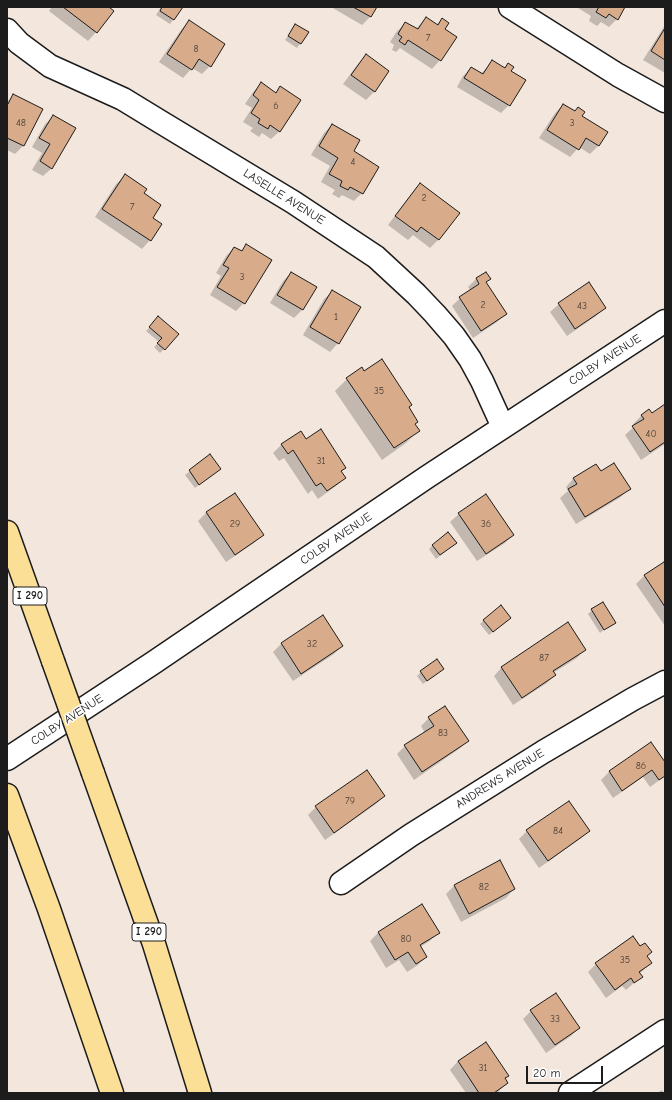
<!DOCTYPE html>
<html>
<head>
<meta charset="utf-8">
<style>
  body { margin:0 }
  #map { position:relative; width:672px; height:1100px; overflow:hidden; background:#f3e6dc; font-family:"Comic Neue",sans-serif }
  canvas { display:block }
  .frame { position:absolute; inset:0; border:8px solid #1c1c1c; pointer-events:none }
  .scale { position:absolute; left:526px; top:1066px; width:77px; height:18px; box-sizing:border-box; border:2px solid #1c1c1c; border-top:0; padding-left:5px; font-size:12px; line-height:14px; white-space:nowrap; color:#1c1c1c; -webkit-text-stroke:3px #fff; paint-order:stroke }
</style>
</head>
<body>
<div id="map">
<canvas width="672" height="1100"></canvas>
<div class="frame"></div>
<div class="scale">20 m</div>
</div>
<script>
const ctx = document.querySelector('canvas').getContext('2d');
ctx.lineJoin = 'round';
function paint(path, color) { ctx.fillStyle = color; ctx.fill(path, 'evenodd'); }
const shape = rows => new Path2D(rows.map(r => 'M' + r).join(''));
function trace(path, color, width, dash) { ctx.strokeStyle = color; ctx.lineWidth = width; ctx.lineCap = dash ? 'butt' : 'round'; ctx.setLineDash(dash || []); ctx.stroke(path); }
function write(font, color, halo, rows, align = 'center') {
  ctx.font = font + ' "Comic Neue",sans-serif'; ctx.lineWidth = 3; ctx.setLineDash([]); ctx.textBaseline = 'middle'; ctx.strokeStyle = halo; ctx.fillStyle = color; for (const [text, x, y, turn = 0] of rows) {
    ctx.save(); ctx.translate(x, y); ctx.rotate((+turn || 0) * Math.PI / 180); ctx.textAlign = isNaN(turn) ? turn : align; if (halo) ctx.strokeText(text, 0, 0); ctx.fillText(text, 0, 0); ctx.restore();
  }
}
paint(shape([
  [52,7,108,7,113,11,96,32,88,41,49,11],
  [161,7,182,7,170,24,156,15],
  [331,7,376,7,370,17,362,25],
  [579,7,624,7,617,19,609,27,601,22,597,26,589,21,591,16,578,8],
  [426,18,436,25,442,19,444,29,440,60,432,69,400,48,396,52,392,50,394,45,390,42,397,31,406,23,416,29],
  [189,21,210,66,202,74,192,68,183,78,159,62,181,30],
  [296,25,308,33,297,48,285,40],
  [665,25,665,73,643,60],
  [366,56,388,71,374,92,366,100,343,84,358,64],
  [492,61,504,68,508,64,510,72,509,105,501,113,457,87,463,76,471,68,481,74],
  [261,84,275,93,280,88,280,131,271,139,262,133,259,137,250,131,253,128,243,122,252,108,245,104,253,92],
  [14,95,42,109,23,146,15,154,7,150,7,102],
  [563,105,607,132,598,146,590,154,579,147,570,157,539,138,555,113],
  [54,116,52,168,43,176,32,170,42,153,32,147,45,124],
  [332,125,352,152,362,193,354,201,342,195,339,198,332,194,335,190,321,182,330,166,311,155,324,133],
  [125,176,143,194,151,218,150,240,142,249,95,217,116,184],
  [420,185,458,214,438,240,430,248,413,235,408,240,388,225,412,193],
  [247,245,244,303,236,311,210,295,221,276,216,273,226,256,234,248,240,252],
  [291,273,316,288,302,310,294,318,270,303,283,281],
  [486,273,490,279,485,283,506,313,497,322,473,338,452,306,460,298,471,291,468,287,476,279],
  [588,284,604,308,596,316,567,336,550,312,559,304],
  [333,291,338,343,330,352,303,335,324,299],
  [158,318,164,349,160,353,154,347,159,342,146,331],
  [364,372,408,408,414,425,418,431,406,443,382,460,335,391,347,379],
  [665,407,665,444,641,460,625,435,635,426,633,424,642,415,652,414],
  [306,440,345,468,341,472,345,478,336,486,318,499,312,490,308,494,284,458,279,461,273,453,282,444],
  [210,456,220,469,195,488,185,475],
  [601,472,629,488,621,497,576,524,560,498,568,491,566,487,574,478],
  [234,494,263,535,254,543,226,562,198,521,206,513],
  [459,514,513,535,505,543,477,561,450,522],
  [432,546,451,547,436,559,429,549],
  [664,563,665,564,665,626,636,584,644,576],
  [592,610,614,622,600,633,588,614],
  [484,620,506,622,489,635,480,624],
  [281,644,342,646,334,654,293,681,273,652],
  [585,649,577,658,553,673,555,675,547,683,513,705,494,676,502,667],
  [421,672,438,673,423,684,417,676],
  [429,718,468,741,459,749,414,780,397,754,405,746,425,733,421,726],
  [651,743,665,763,665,776,650,787,643,777,613,798,601,780,609,772],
  [384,796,376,804,325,840,308,815,316,807],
  [527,831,588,831,580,839,539,868,519,839],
  [500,862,514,889,506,898,461,922,446,894,454,886],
  [421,906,438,932,430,941,420,947,426,957,418,965,407,972,399,960,386,968,370,941,378,933],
  [651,952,646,957,651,963,639,974,642,976,626,990,622,986,606,998,588,972,596,964],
  [531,1011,579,1028,571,1036,546,1053,523,1019],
  [486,1043,508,1076,504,1079,507,1083,497,1093,466,1093,450,1070,458,1061],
  [662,1090,664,1093,657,1093]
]), '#0003');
const building = shape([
  [63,7,109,7,114,11,97,33,63,7],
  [162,7,183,7,174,20,160,11,162,7],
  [353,7,377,7,371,17,353,7],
  [599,7,625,7,618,20,609,14,606,18,596,12,599,7],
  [426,17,438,25,442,18,449,23,445,29,457,37,441,61,408,40,405,45,399,41,402,37,398,34,405,22,418,29,426,17],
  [189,20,225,44,211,67,199,59,192,70,167,54,189,20],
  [295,24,309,32,301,44,288,36,295,24],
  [665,28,665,60,651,51,665,28],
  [366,54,389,71,375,92,351,75,366,54],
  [492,60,505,68,508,63,514,67,511,71,526,80,510,106,464,78,471,67,483,74,492,60],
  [261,82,276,93,280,86,301,100,280,132,270,125,268,129,258,123,260,119,251,113,259,100,253,95,261,82],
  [13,94,43,109,24,146,7,138,7,104,8,104,13,94],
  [563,104,575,111,578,107,585,112,582,116,608,132,599,146,586,138,579,150,547,130,563,104],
  [53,115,76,128,52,169,40,161,50,144,39,138,53,115],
  [332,124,360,140,354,151,379,167,363,194,350,187,348,190,340,186,342,181,329,174,338,158,319,146,332,124],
  [125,174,147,189,144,193,161,205,153,218,162,224,151,241,102,209,125,174],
  [420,183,460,213,439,240,421,227,417,232,395,216,420,183],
  [246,244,272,260,245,304,217,287,229,268,223,265,234,247,242,251,246,244],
  [291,272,317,287,303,310,277,295,291,272],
  [486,272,491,279,486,282,507,314,481,331,459,297,479,284,476,278,486,272],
  [589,282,606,308,575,329,558,303,589,282],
  [332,290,361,307,339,344,310,327,332,290],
  [158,316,179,334,165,350,157,343,162,338,149,327,158,316],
  [382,359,412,405,409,407,418,422,415,424,420,431,394,448,346,378,362,367,364,371,382,359],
  [665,404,665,442,650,452,632,426,644,419,641,415,649,409,652,413,665,404],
  [321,429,346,468,341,471,346,478,327,491,321,483,316,486,293,450,288,454,281,444,301,431,306,439,321,429],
  [210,454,221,469,199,485,189,470,210,454],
  [614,463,631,489,585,517,568,489,577,484,573,478,596,464,601,471,614,463],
  [235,493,264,535,235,555,206,512,235,493],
  [486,494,514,535,486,554,458,513,486,494],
  [448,532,457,543,440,555,432,545,448,532],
  [664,562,665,563,665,607,644,575,664,562],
  [603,602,616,623,604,630,591,609,603,602],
  [501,605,511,618,493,632,483,620,501,605],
  [323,615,343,646,301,674,281,643,323,615],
  [568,622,586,650,553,671,556,675,522,698,501,667,568,622],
  [437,659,444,669,427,681,420,671,437,659],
  [445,706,469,741,422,772,404,745,434,726,428,717,445,706],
  [651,742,665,762,665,776,659,780,652,770,622,791,609,771,651,742],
  [367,770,385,796,334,833,315,806,367,770],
  [569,801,590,831,548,861,526,830,569,801],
  [500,860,515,889,469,914,454,885,500,860],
  [422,904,440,933,420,945,427,957,416,964,408,952,395,960,378,932,422,904],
  [633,936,640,946,645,943,652,952,647,956,652,963,639,972,643,977,634,983,631,978,615,990,595,963,633,936],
  [556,993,580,1028,555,1045,530,1010,556,993],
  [486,1042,509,1076,505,1078,508,1083,494,1093,479,1093,458,1061,486,1042]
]);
paint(building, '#d8ab8a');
trace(building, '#1c1c1c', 1);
const street = shape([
  [510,7,618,75,665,101],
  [7,30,19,43,50,66,123,99,159,121,293,202,376,257,416,294,435,314,454,336,470,359,482,381,503,427],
  [7,759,153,663,427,477,665,321],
  [341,883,411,835,543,752,633,699,665,682],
  [570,1093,665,1031]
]);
const highway = shape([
  [7,532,53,661],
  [93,773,154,944,200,1093],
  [7,795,49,909,112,1093]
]);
trace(street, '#1c1c1c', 25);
trace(highway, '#1c1c1c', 25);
trace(street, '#fff', 22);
trace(highway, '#fbdf96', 22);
const highwayBridge = shape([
  [53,661,93,773]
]);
trace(highwayBridge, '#1c1c1c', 25, []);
trace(highwayBridge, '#fbdf96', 22);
write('10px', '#4b4038', null, [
  ["7",428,38],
  ["8",196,49],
  ["6",276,106],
  ["48",21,123],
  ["3",572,123],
  ["4",353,162],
  ["2",424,198],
  ["7",132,207],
  ["3",242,277],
  ["2",483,305],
  ["43",582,306],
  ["1",336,317],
  ["35",379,391],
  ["40",651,434],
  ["31",321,461],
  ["29",235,524],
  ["36",486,524],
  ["32",312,644],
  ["87",544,658],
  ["83",443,733],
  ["86",641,766],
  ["79",350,801],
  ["84",558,831],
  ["82",484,887],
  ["80",406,939],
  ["35",625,960],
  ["33",555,1019],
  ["31",483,1068]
]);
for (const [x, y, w] of [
  [30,596,34],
  [149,932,34]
]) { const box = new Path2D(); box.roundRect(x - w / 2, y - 9, w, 18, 3); ctx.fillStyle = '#fff'; ctx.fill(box); trace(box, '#1c1c1c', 1); }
write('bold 11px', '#1c1c1c', null, [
  ["I 290",30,596],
  ["I 290",149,932]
]);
write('12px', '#1c1c1c', '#fff', [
  ["LASELLE AVENUE",284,197,32],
  ["COLBY AVENUE",605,360,-33],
  ["COLBY AVENUE",336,539,-34],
  ["COLBY AVENUE",67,720,-33],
  ["ANDREWS AVENUE",500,779,-32]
]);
</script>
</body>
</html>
